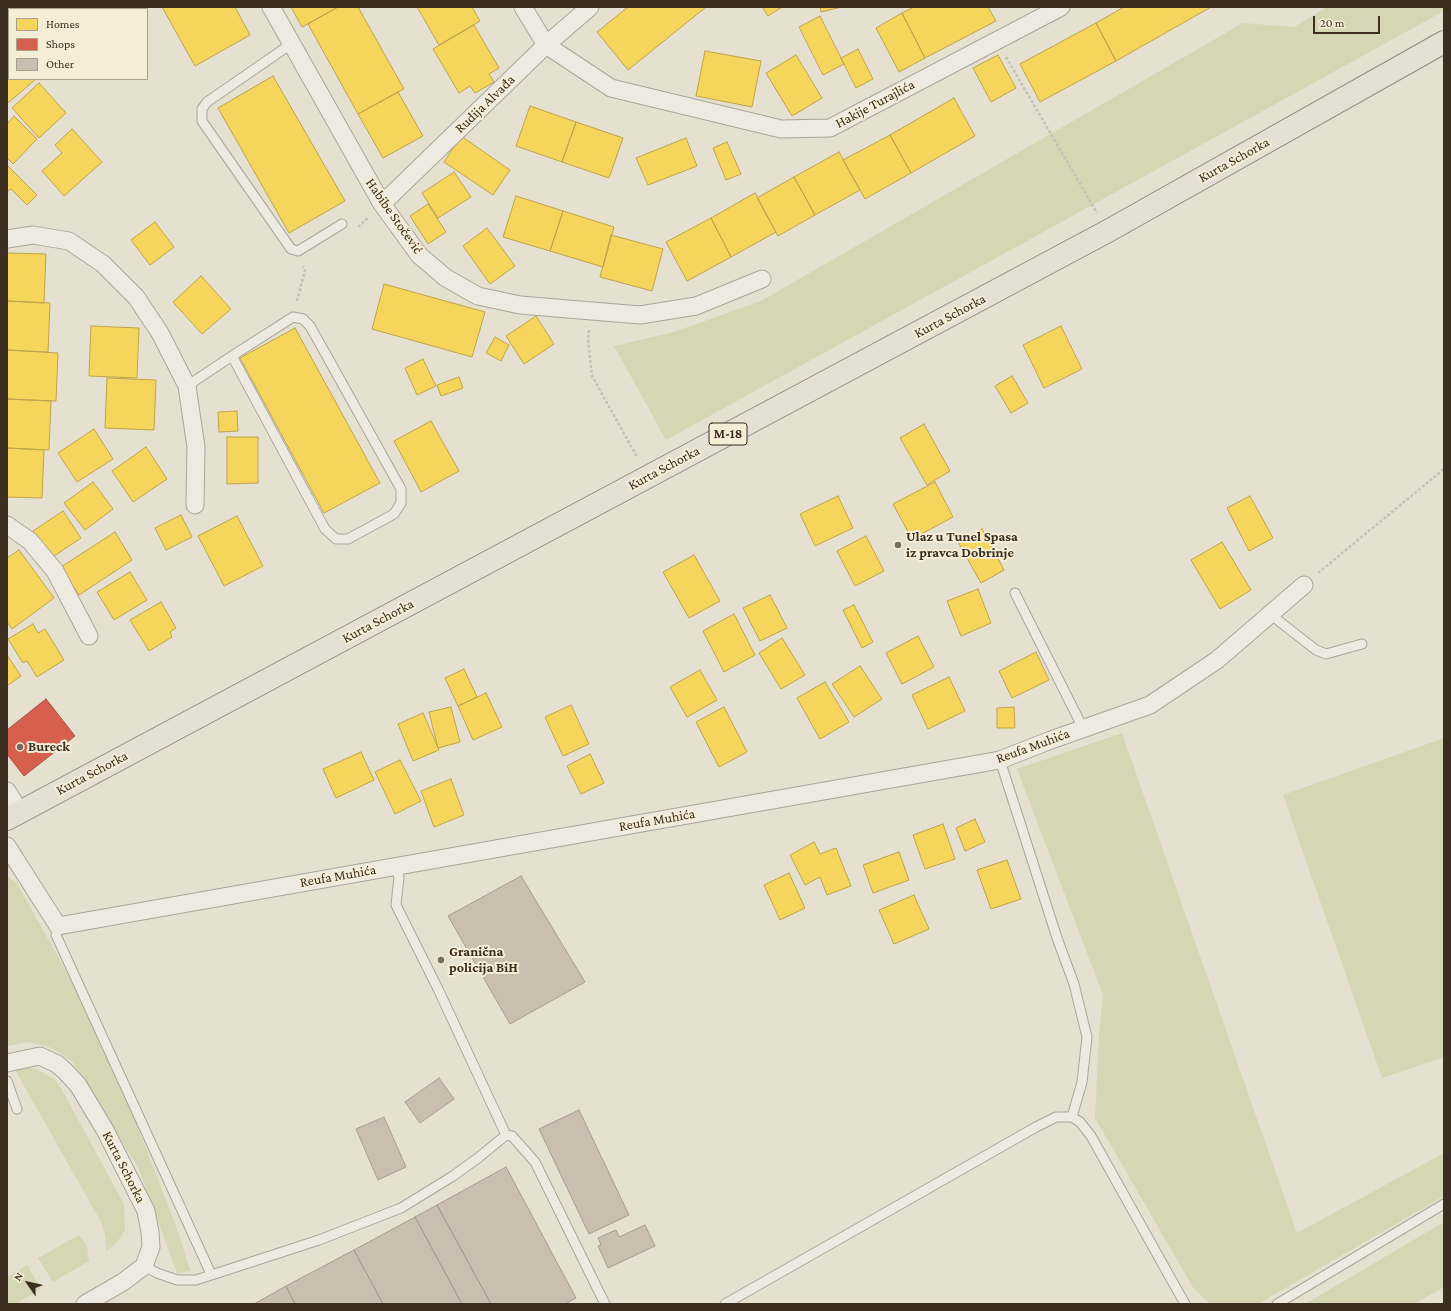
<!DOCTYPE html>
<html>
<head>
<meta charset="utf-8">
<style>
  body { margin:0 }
  #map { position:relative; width:1451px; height:1311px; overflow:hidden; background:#e6e0d0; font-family:"Crimson Pro",serif }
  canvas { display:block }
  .frame { position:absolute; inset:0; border:8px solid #3b2d20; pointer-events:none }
  .legend { position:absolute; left:8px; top:8px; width:140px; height:72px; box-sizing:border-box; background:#f6edd7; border:1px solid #aba08e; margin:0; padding:5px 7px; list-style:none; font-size:12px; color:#3b2d20 }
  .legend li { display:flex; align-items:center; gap:8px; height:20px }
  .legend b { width:20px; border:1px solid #aba08e }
  .north { position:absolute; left:8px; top:1263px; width:40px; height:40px; -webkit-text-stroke:3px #f6edd7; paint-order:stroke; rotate:304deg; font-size:11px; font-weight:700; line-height:16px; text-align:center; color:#3b2d20 }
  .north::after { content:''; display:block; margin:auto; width:14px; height:18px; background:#3b2d20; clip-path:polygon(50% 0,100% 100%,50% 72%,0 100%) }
  .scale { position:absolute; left:1313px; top:16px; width:67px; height:18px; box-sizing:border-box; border:2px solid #3b2d20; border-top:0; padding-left:5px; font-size:12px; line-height:14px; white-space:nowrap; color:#3b2d20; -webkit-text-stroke:3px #f6edd7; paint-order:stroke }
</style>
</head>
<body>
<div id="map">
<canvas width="1451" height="1311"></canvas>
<div class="frame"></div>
<ul class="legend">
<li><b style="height:11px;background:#f6d55c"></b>Homes</li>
<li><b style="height:11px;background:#d6604d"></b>Shops</li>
<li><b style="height:11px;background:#cabeb1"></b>Other</li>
</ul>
<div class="north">N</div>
<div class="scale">20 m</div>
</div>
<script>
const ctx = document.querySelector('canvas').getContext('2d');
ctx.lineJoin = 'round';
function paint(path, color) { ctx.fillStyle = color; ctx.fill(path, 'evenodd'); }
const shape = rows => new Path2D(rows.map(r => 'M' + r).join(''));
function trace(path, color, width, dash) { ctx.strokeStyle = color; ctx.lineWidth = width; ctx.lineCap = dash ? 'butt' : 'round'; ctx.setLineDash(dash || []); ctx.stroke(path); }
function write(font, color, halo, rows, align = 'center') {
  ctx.font = font + ' "Crimson Pro",serif'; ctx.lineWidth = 4; ctx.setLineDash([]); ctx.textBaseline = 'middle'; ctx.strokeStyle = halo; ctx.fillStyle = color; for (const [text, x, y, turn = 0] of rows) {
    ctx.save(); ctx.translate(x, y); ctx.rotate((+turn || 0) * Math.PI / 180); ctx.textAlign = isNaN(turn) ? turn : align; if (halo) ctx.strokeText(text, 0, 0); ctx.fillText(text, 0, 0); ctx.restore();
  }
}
paint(shape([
  [1327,7,1444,7,1444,11,666,440,614,346,674,332,761,301,1243,23,1294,27],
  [1122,733,1297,1233,1444,1153,1444,1196,1258,1304,1212,1304,1208,1302,1194,1289,1095,1118,1099,1035,1103,995,1017,769],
  [1444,738,1444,1057,1382,1078,1283,795],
  [7,876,16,882,60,960,99,1036,135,1120,179,1234,190,1271,177,1273,139,1169,73,1062,52,1048,29,1042,7,1046],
  [25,1066,36,1069,54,1079,61,1088,124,1204,125,1230,116,1244,106,1251,105,1235,101,1222,14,1068],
  [1444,1222,1444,1287,1414,1304,1305,1304],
  [79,1235,87,1246,89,1261,53,1282,38,1258],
  [27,1265,41,1289,16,1304,7,1304,7,1277]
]), '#d5d6b3');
const homes = shape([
  [162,7,235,7,250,35,195,66,162,7],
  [291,7,338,7,302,27,291,7],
  [338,7,358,7,404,89,358,114,308,24,338,7],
  [417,7,472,7,480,21,439,45,417,7],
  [628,7,706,7,628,70,597,32,628,7],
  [762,7,782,7,768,16,762,7],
  [820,7,842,7,821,12,820,7],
  [914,7,988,7,996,21,925,58,902,13,914,7],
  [1124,7,1211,7,1116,61,1096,23,1124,7],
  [902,13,925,58,899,72,876,28,902,13],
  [820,16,844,64,823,75,799,27,820,16],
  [1096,23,1116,61,1040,102,1020,64,1096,23],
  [474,25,499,68,489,74,494,82,475,93,470,86,459,93,433,49,474,25],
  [858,49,873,79,856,88,841,58,858,49],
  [705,51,761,61,752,107,696,96,705,51],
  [9,53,9,79,36,79,8,103,7,102,7,54,9,53],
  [796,55,822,98,792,116,766,73,796,55],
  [998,55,1016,88,991,102,973,68,998,55],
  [273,76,345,201,289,233,218,108,273,76],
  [39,83,66,113,39,138,12,108,39,83],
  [398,92,423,136,383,158,358,114,398,92],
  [954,98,975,136,911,173,890,135,954,98],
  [530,106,576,122,562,162,516,146,530,106],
  [14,116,37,139,13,164,7,158,7,124,14,116],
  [576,122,623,138,609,178,562,162,576,122],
  [72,129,102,162,64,196,42,171,62,153,55,145,72,129],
  [890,135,911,173,865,199,843,160,890,135],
  [461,136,510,170,493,195,444,162,461,136],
  [686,138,697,166,648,185,636,158,686,138],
  [727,142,741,174,726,180,713,148,727,142],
  [839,152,860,190,815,215,794,177,839,152],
  [7,165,37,195,27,205,11,189,7,192,7,165],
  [454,172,471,197,438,218,422,193,454,172],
  [794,177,815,215,778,236,757,198,794,177],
  [755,193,776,232,731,257,711,218,755,193],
  [516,196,563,211,550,251,503,237,516,196],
  [428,204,446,232,428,244,410,216,428,204],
  [563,211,614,227,603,267,550,251,563,211],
  [711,218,731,257,687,281,666,242,711,218],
  [155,222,174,247,150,265,131,240,155,222],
  [487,228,515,266,490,284,463,246,487,228],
  [611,235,663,249,652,291,600,277,611,235],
  [7,253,46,254,44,303,7,301,7,253],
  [201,276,231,309,202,334,173,302,201,276],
  [384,284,485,312,472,357,372,329,384,284],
  [7,301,50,303,48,352,7,350,7,301],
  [536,316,554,344,524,364,506,336,536,316],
  [91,326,139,328,137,378,89,376,91,326],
  [1061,326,1082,369,1044,388,1023,345,1061,326],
  [295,328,380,483,324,513,240,358,295,328],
  [495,337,509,345,501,361,486,353,495,337],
  [7,350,58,353,56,401,7,399,7,350],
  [423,359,436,386,417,395,405,368,423,359],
  [1012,376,1028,403,1011,413,995,386,1012,376],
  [459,377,463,388,441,396,437,385,459,377],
  [107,378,156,380,154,430,105,428,107,378],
  [7,399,51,401,49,450,7,448,7,399],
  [237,411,238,431,219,432,218,412,237,411],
  [431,421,459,471,421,492,394,441,431,421],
  [924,424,950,471,927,485,900,438,924,424],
  [94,429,113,459,77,482,58,453,94,429],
  [227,437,258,437,258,483,227,484,227,437],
  [146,447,167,479,133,502,112,471,146,447],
  [7,448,44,450,42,498,7,497,7,448],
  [93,482,113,509,85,530,64,503,93,482],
  [935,482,953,517,912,539,893,504,935,482],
  [838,496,853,528,815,546,800,514,838,496],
  [1250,496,1273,538,1249,551,1227,508,1250,496],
  [63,511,81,538,51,558,33,531,63,511],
  [181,515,192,537,166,550,155,528,181,515],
  [237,516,263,566,224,586,198,536,237,516],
  [982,529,1004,570,981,583,958,542,982,529],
  [115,532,132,560,79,595,61,567,115,532],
  [866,536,884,571,855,586,837,551,866,536],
  [1222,542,1251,590,1220,609,1191,560,1222,542],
  [19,550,54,598,12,629,7,622,7,558,19,550],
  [694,555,720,601,689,618,663,572,694,555],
  [130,572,147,600,114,620,97,592,130,572],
  [978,589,991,623,961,636,947,601,978,589],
  [770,595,787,628,760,641,743,608,770,595],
  [161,602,176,628,170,632,172,637,149,651,130,620,161,602],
  [854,605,873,642,862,648,843,610,854,605],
  [734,614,755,655,724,672,703,631,734,614],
  [33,624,38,633,45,629,64,660,37,677,27,661,23,663,8,639,33,624],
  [918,636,934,667,902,684,886,653,918,636],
  [782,638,805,675,781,689,759,653,782,638],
  [1036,652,1049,680,1012,698,999,671,1036,652],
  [7,655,21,676,7,686,7,655],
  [860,666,882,699,854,717,832,684,860,666],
  [464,669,477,697,458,706,445,678,464,669],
  [700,670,717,700,687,717,670,687,700,670],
  [949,677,965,711,928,729,912,695,949,677],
  [825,682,849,722,820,739,797,698,825,682],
  [486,693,502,727,473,740,458,706,486,693],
  [571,705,589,744,563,756,545,717,571,705],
  [451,707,460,742,438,748,429,712,451,707],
  [724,707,747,752,719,767,696,722,724,707],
  [1014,707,1015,728,997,728,997,708,1014,707],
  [423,713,439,750,413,761,398,724,423,713],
  [361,752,374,780,336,798,323,769,361,752],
  [590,754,604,783,581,794,567,766,590,754],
  [400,760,421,801,395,814,375,772,400,760],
  [451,779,464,815,434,827,421,791,451,779],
  [975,819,985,842,965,851,956,828,975,819],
  [943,824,955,859,925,869,913,835,943,824],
  [814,842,820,854,836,848,851,886,827,895,820,877,805,885,790,855,814,842],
  [899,852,909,880,873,893,863,865,899,852],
  [1007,860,1021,899,991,909,977,870,1007,860],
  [789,873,805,908,780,920,764,885,789,873],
  [914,895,929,929,894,944,879,910,914,895]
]);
paint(homes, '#f6d55c');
trace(homes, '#bea34a', 1);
const shops = shape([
  [46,699,75,736,24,776,7,754,7,730,46,699]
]);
paint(shops, '#d6604d');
trace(shops, '#a85140', 1);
const building = shape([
  [521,876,585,982,510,1024,448,916,521,876],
  [439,1078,454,1099,420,1123,405,1102,439,1078],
  [579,1110,629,1215,589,1234,539,1129,579,1110],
  [384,1117,406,1167,378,1180,356,1129,384,1117],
  [506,1167,576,1298,565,1304,491,1304,437,1205,506,1167],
  [437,1205,491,1304,462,1304,415,1217,437,1205],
  [415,1217,462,1304,383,1304,354,1250,415,1217],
  [645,1225,655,1246,608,1268,598,1246,601,1245,598,1238,616,1230,619,1237,645,1225],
  [354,1250,383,1304,295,1304,286,1286,354,1250],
  [286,1286,295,1304,254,1304,286,1286]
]);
paint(building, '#cabeb1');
trace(building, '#a69c8f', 1);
const service = shape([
  [291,44,207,102,202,109,202,121,291,249,298,251,342,224],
  [187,386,232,356,293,317,303,319,310,326,401,489,401,503,394,514,348,539,336,539,325,529,232,356],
  [1015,593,1083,728],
  [1270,614,1316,650,1326,654,1362,644],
  [395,866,399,877,396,905,439,991,506,1135],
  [58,926,56,935,211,1274],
  [7,1081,17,1109],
  [1072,1117,1080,1122,1091,1136,1185,1304],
  [144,1266,157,1273,177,1280,196,1280,319,1240,401,1208,453,1176,478,1158,506,1135,512,1136,535,1162,605,1304],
  [725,1304,1036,1127,1056,1117,1072,1117,1082,1082,1087,1037,1074,984,1057,938,1000,760],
  [1277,1304,1444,1204]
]);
const minor = shape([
  [271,7,382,204,419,255,446,278,478,296,520,305,640,315,696,306,762,279],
  [523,7,546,45,611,88,781,129,830,128,1061,7],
  [382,204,546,45,590,7],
  [7,239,33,235,69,241,103,264,136,297,160,333,187,386,196,447,195,505],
  [7,525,30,541,55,571,89,636],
  [7,791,20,812],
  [7,846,58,926,1000,760,1051,740,1150,705,1217,660,1304,585],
  [7,1063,40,1056,57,1064,65,1071,78,1085,105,1130,146,1211,150,1232,151,1247,144,1266,123,1282,85,1304]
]);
const primary = shape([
  [7,819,1108,231,1444,42]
]);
trace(service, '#aba599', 11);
trace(minor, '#aba599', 19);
trace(primary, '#918a80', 24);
trace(shape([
  [1006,57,1097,213],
  [358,227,369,217],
  [297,301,305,270,303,266],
  [589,330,588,338,592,376,637,457],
  [1318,573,1444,469]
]), '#c7c1b9', 2.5, [3, 2]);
trace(service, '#eeeae2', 9);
trace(minor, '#eeeae2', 17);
trace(primary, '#e5e0d3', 22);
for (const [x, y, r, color] of [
  [898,545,4,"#776c5e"],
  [20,747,4,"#776c5e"],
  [441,960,4,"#776c5e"]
]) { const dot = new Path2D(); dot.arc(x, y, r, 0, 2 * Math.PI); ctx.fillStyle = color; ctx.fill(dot); trace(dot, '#f6edd7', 1.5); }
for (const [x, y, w] of [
  [728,434,38]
]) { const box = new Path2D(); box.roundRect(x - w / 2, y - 11, w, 22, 3); ctx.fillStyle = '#f6edd7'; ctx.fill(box); trace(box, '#3b2d20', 1); }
write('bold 13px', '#3b2d20', null, [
  ["M-18",728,434]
]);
write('14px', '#3b2d20', '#f6edd7', [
  ["Rudija Alvađa",485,104,-44],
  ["Hakije Turajlića",875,104,-28],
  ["Kurta Schorka",1234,160,-29],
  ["Habibe Stočević",394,216,55],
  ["Kurta Schorka",950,316,-28],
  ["Kurta Schorka",664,468,-28],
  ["Kurta Schorka",378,621,-28],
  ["Reufa Muhića",1033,746,-20],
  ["Kurta Schorka",92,773,-28],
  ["Reufa Muhića",657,820,-10],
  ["Reufa Muhića",338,876,-10],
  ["Kurta Schorka",124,1167,63]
]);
write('bold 14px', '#3b2d20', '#f6edd7', [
  ["Ulaz u Tunel Spasa",906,537],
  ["iz pravca Dobrinje",906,553],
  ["Bureck",28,747],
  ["Granična",449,952],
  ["policija BiH",449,968]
], 'left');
</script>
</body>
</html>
